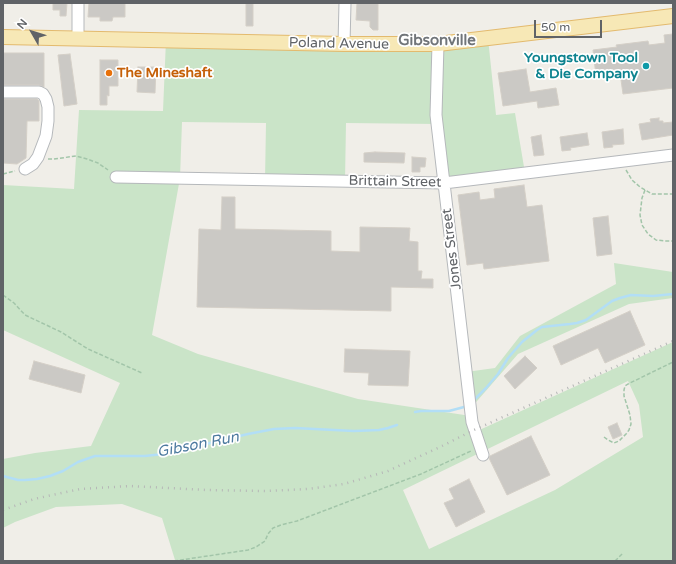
<!DOCTYPE html>
<html>
<head>
<meta charset="utf-8">
<style>
  body { margin:0 }
  #map { position:relative; width:676px; height:564px; overflow:hidden; background:#f0eee8; font-family:"Varela Round",sans-serif }
  canvas { display:block }
  .frame { position:absolute; inset:0; border:4px solid #606367; pointer-events:none }
  .north { position:absolute; left:12px; top:12px; width:40px; height:40px; -webkit-text-stroke:3px #fff; paint-order:stroke; rotate:309deg; font-size:11px; font-weight:700; line-height:16px; text-align:center; color:#606367 }
  .north::after { content:''; display:block; margin:auto; width:14px; height:18px; background:#606367; clip-path:polygon(50% 0,100% 100%,50% 72%,0 100%) }
  .scale { position:absolute; left:534px; top:20px; width:68px; height:18px; box-sizing:border-box; border:2px solid #606367; border-top:0; padding-left:5px; font-size:12px; line-height:14px; white-space:nowrap; color:#606367; -webkit-text-stroke:3px #fff; paint-order:stroke }
</style>
</head>
<body>
<div id="map">
<canvas width="676" height="564"></canvas>
<div class="frame"></div>
<div class="north">N</div>
<div class="scale">50 m</div>
</div>
<script>
const ctx = document.querySelector('canvas').getContext('2d');
ctx.lineJoin = 'round';
function paint(path, color) { ctx.fillStyle = color; ctx.fill(path, 'evenodd'); }
const shape = rows => new Path2D(rows.map(r => 'M' + r).join(''));
function trace(path, color, width, dash) { ctx.strokeStyle = color; ctx.lineWidth = width; ctx.lineCap = dash ? 'butt' : 'round'; ctx.setLineDash(dash || []); ctx.stroke(path); }
function write(font, color, halo, rows, align = 'center') {
  ctx.font = font + ' "Varela Round",sans-serif'; ctx.lineWidth = 3.5; ctx.setLineDash([]); ctx.textBaseline = 'middle'; ctx.strokeStyle = halo; ctx.fillStyle = color; for (const [text, x, y, turn = 0] of rows) {
    ctx.save(); ctx.translate(x, y); ctx.rotate((+turn || 0) * Math.PI / 180); ctx.textAlign = isNaN(turn) ? turn : align; if (halo) ctx.strokeText(text, 0, 0); ctx.fillText(text, 0, 0); ctx.restore();
  }
}
paint(shape([
  [488,38,496,115,515,113,525,173,444,183,437,124,346,123,345,181,265,180,266,123,182,122,180,178,152,335,198,354,358,399,471,416,475,432,673,342,673,561,174,561,175,560,162,518,122,504,56,507,15,522,3,528,3,459,35,453,91,446,120,383,3,330,3,185,74,189,79,110,163,111,166,40],
  [628,381,639,405,643,437,555,490,429,549,403,490],
  [614,263,673,272,673,298,629,304,518,354,471,408,466,372,495,368,520,336,616,284]
]), '#cae4c8');
trace(shape([
  [473,401,486,388,498,374,508,358,522,342,537,330,542,327,570,324,577,323,586,320,612,301,620,298,631,295,653,296,673,294],
  [415,412,421,411,449,411,464,407,467,405],
  [3,476,18,480,25,480,37,479,50,476,63,471,78,462,95,456,145,456,163,454,248,434,274,429,295,428,354,431,379,430,388,428,397,425]
]), '#b2def6', 2.5);
const building = shape([
  [53,3,67,3,66,16,60,16,60,10,53,10,53,3],
  [89,3,125,3,125,17,113,17,112,21,100,21,100,17,88,17,89,3],
  [246,3,253,3,253,26,246,26,246,3],
  [357,3,378,3,378,30,373,30,370,27,370,21,356,20,357,3],
  [673,34,673,88,623,94,620,73,596,76,593,50,617,47,616,45,648,41,649,45,665,43,664,35,673,34],
  [3,53,44,53,44,87,39,85,3,85,3,53],
  [70,54,77,104,64,106,58,55,70,54],
  [100,60,118,60,118,86,109,86,109,96,107,95,107,105,100,105,100,60],
  [138,67,156,67,155,93,137,92,138,67],
  [526,69,530,92,556,88,559,105,538,108,537,101,503,106,498,73,526,69],
  [3,99,37,99,39,101,39,121,27,121,26,158,17,164,3,163,3,99],
  [659,118,659,121,663,121,663,123,673,122,673,135,642,140,639,124,651,122,650,119,659,118],
  [623,129,624,144,612,145,613,147,604,148,602,132,623,129],
  [587,133,589,145,570,148,571,150,562,151,560,137,587,133],
  [541,135,544,155,534,156,531,137,541,135],
  [375,152,405,153,404,163,364,162,364,153,375,152],
  [412,157,426,158,425,167,420,167,420,172,412,172,412,157],
  [524,185,527,207,542,205,549,261,484,269,483,263,467,265,458,195,479,192,480,200,495,198,494,189,524,185],
  [222,197,235,197,235,229,331,231,331,251,360,252,360,227,410,228,409,241,418,242,418,271,422,271,421,279,433,279,433,288,391,287,391,311,197,307,199,229,221,230,222,197],
  [608,216,612,254,597,256,593,218,608,216],
  [630,311,645,345,605,363,598,348,561,365,553,346,630,311],
  [345,349,410,351,408,386,368,385,369,373,344,372,345,349],
  [525,356,537,368,515,389,504,376,525,356],
  [34,361,85,375,81,393,29,379,34,361],
  [617,423,622,435,613,439,608,427,617,423],
  [531,436,550,475,507,495,489,458,490,456,531,436],
  [469,479,485,512,456,527,444,503,454,499,449,489,469,479]
]);
paint(building, '#cbc9c5');
trace(building, '#d4cfc7', 1);
const minor = shape([
  [78,38,78,3],
  [344,44,345,3],
  [438,44,436,115,472,422,483,455],
  [3,92,39,92,43,94,46,99,48,107,48,121,46,136,38,157,33,164,25,169],
  [116,177,444,183,673,155]
]);
const major = shape([
  [3,37,344,44,438,44,673,16]
]);
trace(minor, '#b5b8bb', 13);
trace(major, '#e3ba6e', 16);
trace(shape([
  [48,159,54,159,76,156,87,159,98,163,108,170],
  [626,170,632,180,640,187,652,194,673,194],
  [3,174,15,171],
  [645,190,642,198,640,215,642,225,648,234,656,240,665,241,673,241],
  [3,295,14,303,25,315,61,332,88,349,142,373],
  [604,437,608,440,614,443,619,441,626,434,629,430,631,424,630,415,624,396,624,390,625,386,628,384,673,362],
  [174,561,248,550,256,547,265,541,268,534,273,528,281,525,297,521,421,474,471,451],
  [615,561,623,553]
]), '#a2c5a9', 1.5, [4, 2]);
trace(minor, '#fff', 11);
trace(major, '#f7e8b6', 14);
trace(shape([
  [3,510,34,499,80,489,130,486,207,490,265,491,308,489,344,484,388,471,440,447,474,430,673,341]
]), '#b6b7b7', 2.5, [1, 5]);
for (const [x, y, r, color] of [
  [646,66,4,"#0f9aa8"],
  [109,73,4,"#e8710a"]
]) { const dot = new Path2D(); dot.arc(x, y, r, 0, 2 * Math.PI); ctx.fillStyle = color; ctx.fill(dot); trace(dot, '#fff', 1.5); }
write('14px', '#606367', '#fff', [
  ["Poland Avenue",339,44,1],
  ["Brittain Street",395,182,1],
  ["Jones Street",452,249,-97]
]);
write('bold 14px', '#0d838f', '#fff', [
  ["Youngstown Tool",638,58],
  ["& Die Company",638,74]
], 'right');
write('bold 14px', '#c56008', '#fff', [
  ["The Mineshaft",117,73]
], 'left');
write('bold 15px', '#717579', '#fff', [
  ["Gibsonville",437,41]
]);
write('italic 15px', '#4c7a9f', '#fff', [
  ["Gibson Run",198,445,-11]
]);
</script>
</body>
</html>
